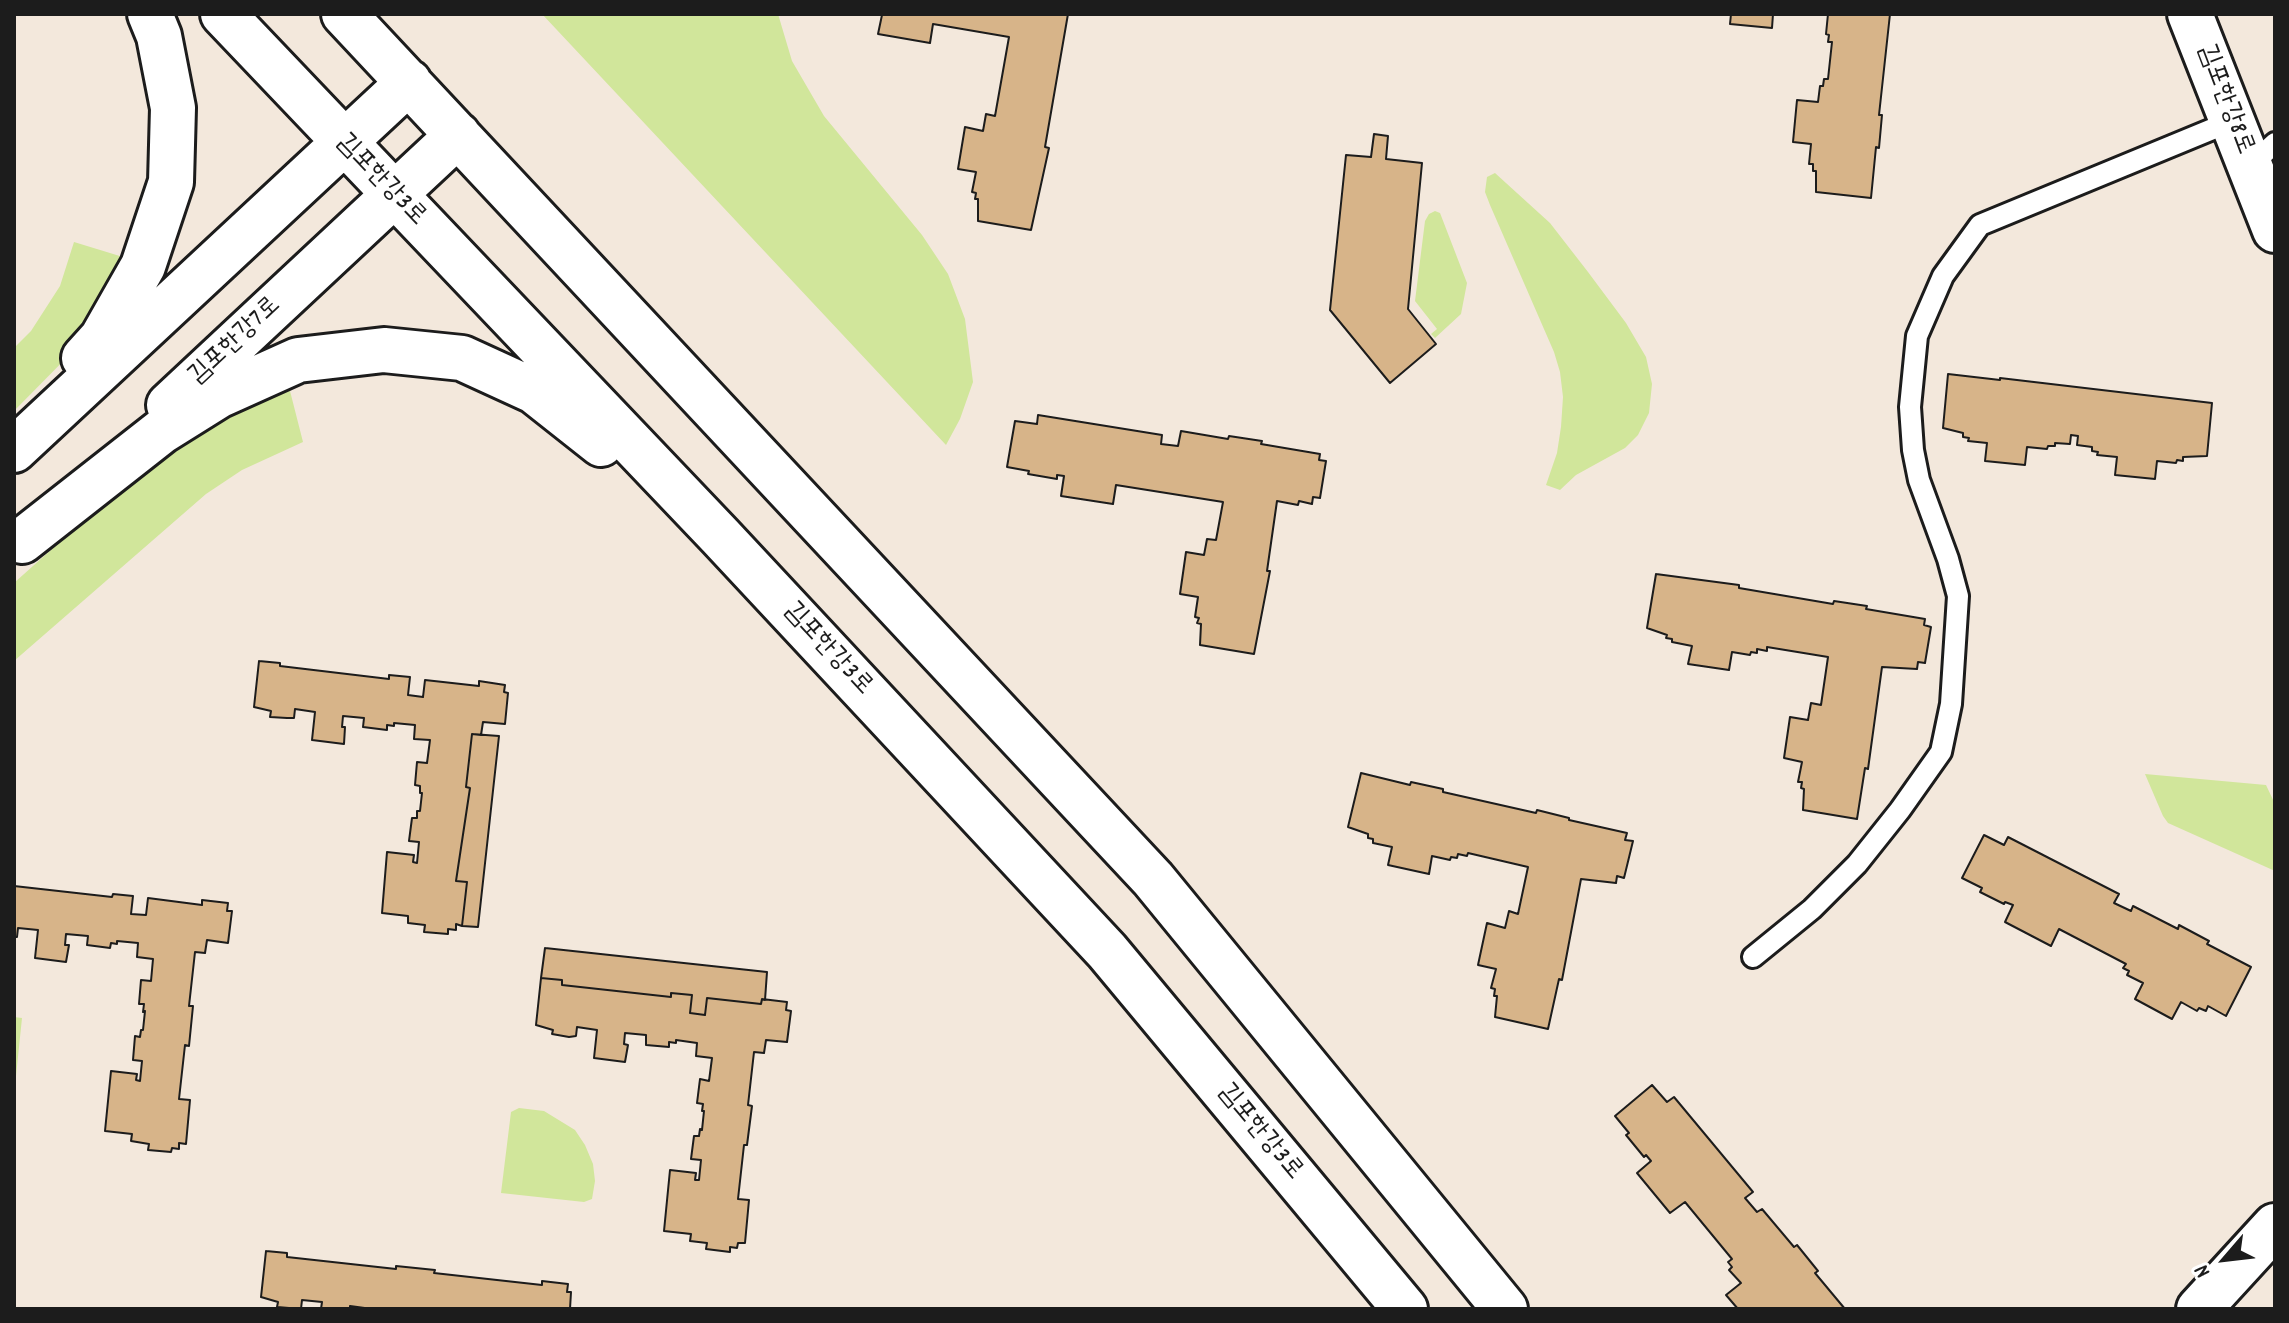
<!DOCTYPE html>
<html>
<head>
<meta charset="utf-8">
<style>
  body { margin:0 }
  #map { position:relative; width:2289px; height:1323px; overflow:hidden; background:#f3e8dc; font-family:Dekko,sans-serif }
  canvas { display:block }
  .frame { position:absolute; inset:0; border:16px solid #1c1c1c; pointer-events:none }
  .north { position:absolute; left:2185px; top:1219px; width:80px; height:80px; -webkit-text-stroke:6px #fff; paint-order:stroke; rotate:242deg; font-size:22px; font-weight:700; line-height:32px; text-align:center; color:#1c1c1c }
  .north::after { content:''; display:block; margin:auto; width:28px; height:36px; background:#1c1c1c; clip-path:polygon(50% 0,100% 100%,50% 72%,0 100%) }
</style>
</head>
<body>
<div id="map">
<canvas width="2289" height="1323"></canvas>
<div class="frame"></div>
<div class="north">N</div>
</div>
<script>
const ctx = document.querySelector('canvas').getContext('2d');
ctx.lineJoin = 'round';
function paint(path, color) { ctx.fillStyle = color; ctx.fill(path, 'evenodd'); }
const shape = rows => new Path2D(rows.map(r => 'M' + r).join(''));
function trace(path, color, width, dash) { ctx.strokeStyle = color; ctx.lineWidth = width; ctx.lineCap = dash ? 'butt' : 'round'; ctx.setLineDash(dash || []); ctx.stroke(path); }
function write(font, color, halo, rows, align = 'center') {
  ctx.font = font + ' Dekko,"Poor Story",sans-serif'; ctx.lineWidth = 6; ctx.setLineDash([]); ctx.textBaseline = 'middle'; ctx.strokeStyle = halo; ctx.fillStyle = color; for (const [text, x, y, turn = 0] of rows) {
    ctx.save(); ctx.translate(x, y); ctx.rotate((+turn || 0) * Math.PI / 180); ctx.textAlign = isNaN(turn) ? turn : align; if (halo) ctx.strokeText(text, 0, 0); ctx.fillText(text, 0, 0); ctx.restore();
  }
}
paint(shape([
  [542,14,778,14,792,61,824,116,922,235,948,274,965,319,973,382,960,419,946,445],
  [1495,173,1550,223,1588,272,1626,323,1646,357,1652,384,1649,413,1638,435,1625,448,1576,475,1560,490,1546,485,1557,453,1561,427,1563,397,1560,372,1554,352,1490,205,1485,192,1487,177],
  [1435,211,1440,213,1467,283,1461,314,1435,338,1431,334,1437,329,1415,301,1425,221,1429,214],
  [74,242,123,257,114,293,85,339,14,411,14,348,31,331,60,286],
  [289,387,303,442,242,470,206,494,14,661,14,583,149,462,237,409],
  [2145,774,2266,785,2275,804,2275,871,2168,823,2163,816],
  [14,1017,22,1018,16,1076,14,1076],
  [519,1108,544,1111,575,1130,585,1145,593,1164,595,1181,592,1199,584,1202,501,1193,511,1112]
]), '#d1e69b');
const building = shape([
  [877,14,1068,14,1045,147,1049,148,1031,230,978,221,978,199,975,199,976,193,972,192,976,172,958,169,965,127,983,131,986,114,995,116,1009,37,933,24,930,43,878,34,882,15,877,14],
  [1731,14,1773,14,1772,28,1730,24,1731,14],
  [1828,14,1890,14,1879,115,1882,115,1879,148,1876,147,1871,198,1816,192,1816,171,1813,171,1813,164,1809,164,1811,144,1793,142,1797,100,1818,102,1820,86,1823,86,1824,79,1828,79,1832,42,1828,42,1829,35,1826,34,1828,14],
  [1374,134,1388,136,1386,159,1422,163,1408,309,1436,344,1390,383,1330,310,1346,155,1371,157,1374,134],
  [1948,374,2000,380,2000,378,2212,403,2207,456,2183,457,2183,461,2177,460,2176,463,2157,461,2155,479,2115,475,2117,457,2097,455,2098,452,2092,451,2092,447,2077,445,2078,436,2071,435,2070,444,2055,443,2055,446,2048,446,2047,449,2027,447,2025,465,1985,461,1987,443,1968,441,1969,438,1963,437,1963,433,1943,428,1948,374],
  [1038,415,1162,435,1161,444,1178,446,1181,431,1228,439,1229,436,1262,441,1261,444,1320,454,1319,460,1326,461,1320,498,1313,497,1312,504,1299,501,1298,505,1277,501,1267,571,1270,571,1254,654,1200,645,1201,624,1197,623,1199,618,1195,617,1198,597,1180,594,1186,552,1204,555,1207,539,1216,540,1223,502,1116,485,1113,504,1061,496,1064,476,1057,475,1057,479,1028,474,1029,471,1007,467,1015,421,1037,424,1038,415],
  [1656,574,1739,585,1739,588,1833,604,1834,601,1867,606,1866,609,1925,619,1924,625,1931,627,1925,663,1918,662,1917,669,1882,667,1868,769,1865,768,1857,819,1803,810,1804,789,1801,788,1802,782,1798,782,1802,762,1784,758,1790,717,1808,720,1811,703,1821,705,1828,657,1767,647,1767,651,1757,649,1757,653,1751,652,1750,655,1732,652,1729,670,1688,664,1692,646,1672,642,1672,639,1666,638,1667,635,1647,628,1656,574],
  [259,661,280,663,280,666,389,679,389,675,410,677,408,695,423,697,425,680,479,686,479,681,505,685,504,692,508,693,505,724,483,722,481,735,472,734,466,787,470,788,456,881,467,882,462,926,456,924,456,930,448,929,448,934,424,932,425,925,408,923,408,916,382,913,387,852,414,855,413,862,417,863,419,842,409,841,412,818,417,818,417,811,420,811,422,793,420,793,420,786,415,785,417,762,427,763,430,740,414,739,415,725,394,723,394,726,387,725,387,730,363,727,364,718,343,716,342,727,345,727,344,744,312,740,315,712,295,709,294,718,287,718,270,717,271,711,254,707,259,661],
  [472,734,499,736,478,927,462,926,467,882,456,881,470,788,466,787,472,734],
  [1361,773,1410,785,1411,782,1443,789,1443,792,1536,813,1537,810,1569,818,1569,820,1627,833,1625,840,1633,841,1624,878,1617,876,1616,883,1581,879,1562,980,1559,979,1548,1029,1495,1017,1497,996,1494,996,1495,989,1491,988,1496,969,1478,965,1487,923,1505,928,1509,911,1518,914,1528,867,1468,853,1467,856,1458,854,1457,858,1451,857,1450,860,1432,856,1429,874,1388,865,1392,847,1373,843,1373,839,1368,838,1368,834,1348,827,1361,773],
  [1984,835,2004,845,2008,837,2119,894,2114,903,2131,911,2133,906,2178,929,2179,925,2209,941,2207,944,2251,967,2226,1016,2208,1006,2206,1011,2199,1008,2197,1011,2181,1002,2172,1019,2135,999,2143,983,2127,975,2129,971,2123,968,2126,964,2059,929,2051,946,2005,922,2013,905,2005,902,2004,904,1980,892,1982,888,1962,878,1984,835],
  [14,886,112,897,113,894,133,896,131,914,146,915,148,898,202,905,202,900,228,903,227,911,232,911,228,943,207,940,205,953,195,952,189,1006,193,1006,189,1046,185,1045,179,1099,190,1100,186,1144,179,1143,179,1149,172,1148,171,1152,148,1150,149,1144,131,1141,132,1134,105,1131,111,1071,137,1074,136,1080,140,1081,142,1061,133,1060,135,1036,140,1037,141,1030,143,1030,145,1011,143,1012,144,1004,139,1004,141,980,151,981,153,959,137,957,138,943,117,941,117,944,111,943,110,948,87,945,88,936,66,934,65,945,69,945,66,962,35,958,38,930,18,928,17,937,14,937,14,886],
  [545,948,767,972,765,1000,762,999,761,1004,707,998,705,1015,690,1013,692,995,671,993,671,997,562,985,562,980,541,978,545,948],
  [541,978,562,980,562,985,671,997,671,993,692,995,690,1013,705,1015,707,998,761,1004,762,999,787,1002,786,1010,791,1011,787,1042,766,1040,764,1053,754,1052,748,1105,752,1106,747,1145,744,1145,738,1199,749,1200,745,1243,738,1243,737,1248,730,1247,730,1252,706,1249,707,1243,690,1241,691,1234,664,1231,670,1170,696,1173,695,1180,699,1180,701,1160,691,1159,694,1136,699,1136,700,1129,702,1130,704,1111,702,1111,703,1104,697,1103,700,1079,709,1081,712,1058,696,1056,697,1043,676,1040,676,1043,669,1042,669,1047,646,1045,646,1035,625,1033,624,1044,628,1045,625,1062,594,1058,597,1030,577,1027,576,1036,569,1037,552,1034,553,1030,536,1025,541,978],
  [1652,1085,1667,1102,1674,1097,1753,1192,1745,1198,1757,1212,1762,1209,1794,1247,1797,1245,1818,1271,1815,1273,1845,1309,1738,1309,1726,1295,1741,1283,1729,1270,1732,1267,1728,1262,1732,1259,1685,1202,1670,1213,1637,1173,1651,1161,1646,1155,1644,1157,1626,1135,1629,1133,1615,1116,1652,1085],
  [266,1251,287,1253,287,1257,396,1269,396,1266,435,1270,434,1273,542,1285,542,1281,568,1284,567,1292,571,1292,570,1309,372,1309,350,1306,350,1309,321,1309,322,1302,302,1300,301,1309,277,1307,278,1302,261,1297,266,1251]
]);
paint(building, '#d7b489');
trace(building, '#1c1c1c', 2);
const lane = shape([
  [2250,166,2275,143],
  [1753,957,1812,909,1857,864,1900,810,1941,752,1951,704,1958,596,1948,559,1919,480,1913,450,1910,407,1917,336,1943,276,1980,225,2232,121]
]);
const secondary = shape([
  [223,14,720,536,1107,951,1405,1309],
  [344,14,1153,879,1505,1309],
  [2190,14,2275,230],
  [84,358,102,338,143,266,171,182,173,108,159,36,150,14],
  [169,405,458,135],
  [14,450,409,82],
  [22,541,162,431,218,396,298,360,384,350,462,358,534,391,601,444],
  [2199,1309,2275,1226]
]);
trace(lane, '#1c1c1c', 26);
trace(secondary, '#1c1c1c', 50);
trace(lane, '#fff', 20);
trace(secondary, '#fff', 44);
write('26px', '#1c1c1c', '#fff', [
  ["김포한강8로",2224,100,69],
  ["김포한강3로",380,181,46],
  ["김포한강7로",236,342,-43],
  ["김포한강3로",827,650,47],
  ["김포한강3로",1259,1133,50]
]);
</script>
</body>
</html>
